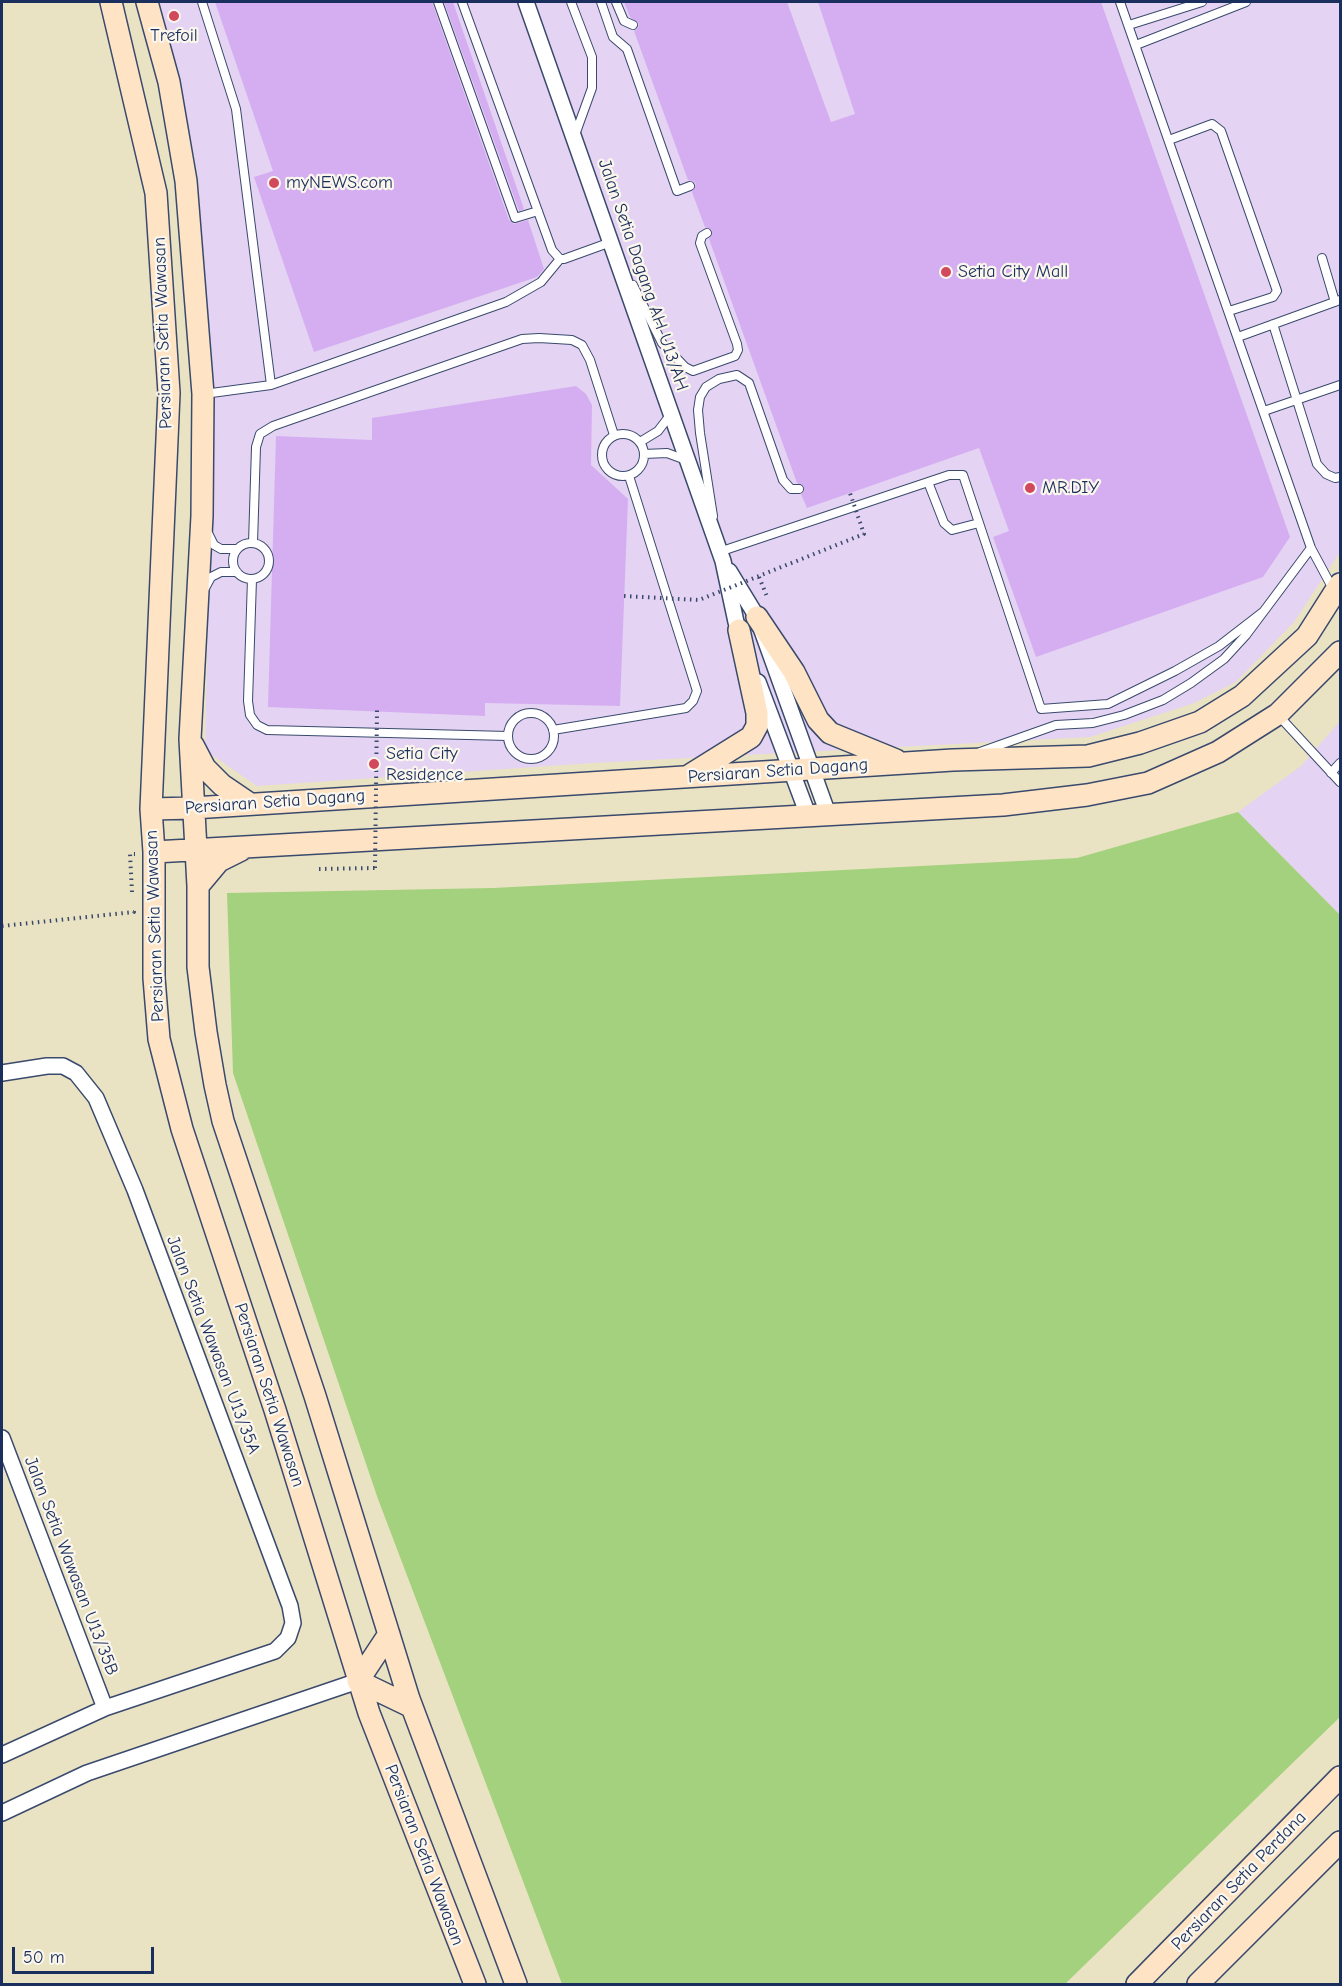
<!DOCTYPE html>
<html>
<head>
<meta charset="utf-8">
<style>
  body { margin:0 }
  #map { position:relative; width:1342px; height:1986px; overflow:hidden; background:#eae3c3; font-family:"Comic Neue",sans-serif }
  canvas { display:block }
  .frame { position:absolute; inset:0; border:3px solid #1b2f5e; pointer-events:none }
  .scale { position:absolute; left:12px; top:1947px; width:142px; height:27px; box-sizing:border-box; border:3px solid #1b2f5e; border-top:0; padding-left:8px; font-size:18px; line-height:21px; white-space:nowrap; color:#1b2f5e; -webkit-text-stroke:4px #fbf7ec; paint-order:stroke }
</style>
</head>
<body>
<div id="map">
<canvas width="1342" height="1986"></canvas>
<div class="frame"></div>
<div class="scale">50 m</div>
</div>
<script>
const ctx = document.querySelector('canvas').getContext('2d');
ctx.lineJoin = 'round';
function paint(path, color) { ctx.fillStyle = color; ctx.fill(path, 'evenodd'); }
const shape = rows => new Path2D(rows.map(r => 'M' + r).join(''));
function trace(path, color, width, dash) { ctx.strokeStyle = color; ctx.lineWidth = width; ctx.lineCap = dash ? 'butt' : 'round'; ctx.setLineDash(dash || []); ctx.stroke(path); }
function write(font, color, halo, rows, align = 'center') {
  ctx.font = font + ' "Comic Neue",sans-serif'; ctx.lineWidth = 4.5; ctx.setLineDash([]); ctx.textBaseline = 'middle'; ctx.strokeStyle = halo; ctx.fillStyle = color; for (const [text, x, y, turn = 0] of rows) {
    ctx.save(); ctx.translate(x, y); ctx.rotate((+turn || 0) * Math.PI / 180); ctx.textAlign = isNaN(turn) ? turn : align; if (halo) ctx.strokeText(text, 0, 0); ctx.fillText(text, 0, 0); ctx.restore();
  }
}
paint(shape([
  [157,2,1340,2,1340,552,1294,622,1236,682,1194,703,1090,737,593,763,257,786,205,750,213,398,198,178,177,68],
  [1340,721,1340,915,1238,812,1301,766]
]), '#e4d3f2');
paint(shape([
  [1238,812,1340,915,1340,1717,1065,1984,562,1984,378,1499,233,1073,227,893,493,888,1077,858]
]), '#a4d17d');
paint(shape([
  [215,2,432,2,509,220,514,224,528,220,544,269,537,277,314,352,254,177,273,171],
  [444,2,453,2,524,209,519,211],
  [624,2,787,2,831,122,855,114,818,2,1101,2,1290,537,1263,577,1036,657,993,537,1009,531,979,448,807,508,801,494,804,491,804,487,797,483,709,239,712,235,712,230,705,227,692,192,696,184,693,181,688,180,634,31,638,28,639,24,630,17],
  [576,386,586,394,592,405,591,465,628,499,620,706,485,703,485,716,268,707,276,436,372,440,372,418]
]), '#d5aef2');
const lane = shape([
  [202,2,236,109,271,385,204,394],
  [438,2,515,218,538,211],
  [462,2,552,250,560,259],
  [571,2,592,57,592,88,575,135],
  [601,2,613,37,627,49,677,191,690,186],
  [616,2,624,21,633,25],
  [1120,2,1311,548,1333,589],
  [1129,25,1202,2],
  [1136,45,1246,2],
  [1169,140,1212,124,1221,131,1277,291,1273,297,1229,311],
  [1322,258,1335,302],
  [633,285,662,343,685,367,693,371,735,356,738,350,737,344,700,243,702,236,707,233],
  [1273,324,1317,464,1326,474,1335,478,1340,477],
  [1238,337,1340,300],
  [271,385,506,302,541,282,560,259,564,259,611,242],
  [1264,411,1340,385],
  '602 455a21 21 0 1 1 42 0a21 21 0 1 1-42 0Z',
  [640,442,658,431,671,414],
  [644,454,667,453,686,460],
  [928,482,944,523,952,530,979,523],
  [713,516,700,433,698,410,700,397,706,387,719,379,737,375,749,383,783,480,791,489,799,489],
  [207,531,214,545,221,549,237,549],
  [253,543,256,447,260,434,273,426,522,339,539,338,572,340,582,345,590,360,614,435],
  '233 561a18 18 0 1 1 36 0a18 18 0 1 1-36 0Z',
  [719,552,949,475,963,475,1041,709,1108,704,1175,671,1219,646,1263,612],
  [252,579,248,701,250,715,257,725,267,730,508,736],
  [205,588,211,577,221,572,237,572],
  '508 736a23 23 0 1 1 46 0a23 23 0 1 1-46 0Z',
  [1278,715,1340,782],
  [553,730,686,708,693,701,697,691,629,476],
  [980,752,1056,725,1093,723,1124,715,1163,700,1191,683,1224,659,1246,635,1311,548],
  [1331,773,1340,763]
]);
const street = shape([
  [526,2,723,561,736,622,742,637],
  [729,571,757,617,828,814],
  [758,682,808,815],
  [2,1073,47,1066,63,1066,76,1073,96,1098,135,1190,290,1606,293,1623,288,1638,275,1651,105,1708,2,1755],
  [2,1438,105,1708],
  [2,1813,87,1773,358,1681]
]);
const secondary = shape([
  [111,2,156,193,169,393,151,809,154,852,154,978,159,1039,182,1129,275,1410,369,1713,475,1984],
  [147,2,169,82,186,181,203,394,202,516,190,739,198,886,198,967,206,1032,215,1085,223,1121,315,1396,409,1699,516,1984],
  [757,617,794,672,818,720,830,733,896,760],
  [193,745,205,768,222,785,250,804],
  [690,775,751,737,757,726,757,713,739,630],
  [151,809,193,808,953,760,1088,756,1140,743,1200,722,1242,696,1307,636,1340,584],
  [154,852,1003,805,1087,795,1148,783,1218,752,1278,714,1340,652],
  [198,886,219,861,241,850],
  [358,1681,412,1707],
  [358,1681,389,1634],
  [1137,1984,1340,1777],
  [1198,1984,1340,1842]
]);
trace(lane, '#3a4a6d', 10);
trace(street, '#3a4a6d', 18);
trace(secondary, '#3a4a6d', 24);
trace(shape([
  [759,577,768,599],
  [319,869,375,868],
  [132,892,130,854,135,854],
  [2,926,134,912,133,909]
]), '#3a4a6d', 4, [1.5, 4.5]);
trace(lane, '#fff', 8);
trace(street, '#fff', 15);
trace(secondary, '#fee4c5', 21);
trace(shape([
  [624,596,699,600,864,534,850,493],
  [375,868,377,710]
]), '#3a4a6d', 4, [1.5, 4.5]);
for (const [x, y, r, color] of [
  [174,16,6,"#d1495b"],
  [274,183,6,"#d1495b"],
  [946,272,6,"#d1495b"],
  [1030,488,6,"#d1495b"],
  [374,764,6,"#d1495b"]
]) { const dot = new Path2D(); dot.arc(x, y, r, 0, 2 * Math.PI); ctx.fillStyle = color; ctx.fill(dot); trace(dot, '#fbf7ec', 2); }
write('18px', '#1b2f5e', '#fbf7ec', [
  ["Trefoil",174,36,"center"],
  ["myNEWS.com",286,183],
  ["Setia City Mall",958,272],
  ["MR.DIY",1042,488],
  ["Setia City",386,754],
  ["Residence",386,775]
], 'left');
write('18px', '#1b2f5e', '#fbf7ec', [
  ["Jalan Setia Dagang AH U13/AH",643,275,71],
  ["Persiaran Setia Wawasan",163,333,-92],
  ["Persiaran Setia Dagang",778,771,-4],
  ["Persiaran Setia Dagang",275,802,-4],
  ["Persiaran Setia Wawasan",155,926,-92],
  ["Jalan Setia Wawasan U13/35A",213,1345,69],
  ["Persiaran Setia Wawasan",269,1395,72],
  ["Jalan Setia Wawasan U13/35B",71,1566,69],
  ["Persiaran Setia Wawasan",424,1855,69],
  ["Persiaran Setia Perdana",1239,1881,-46]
]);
</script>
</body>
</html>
